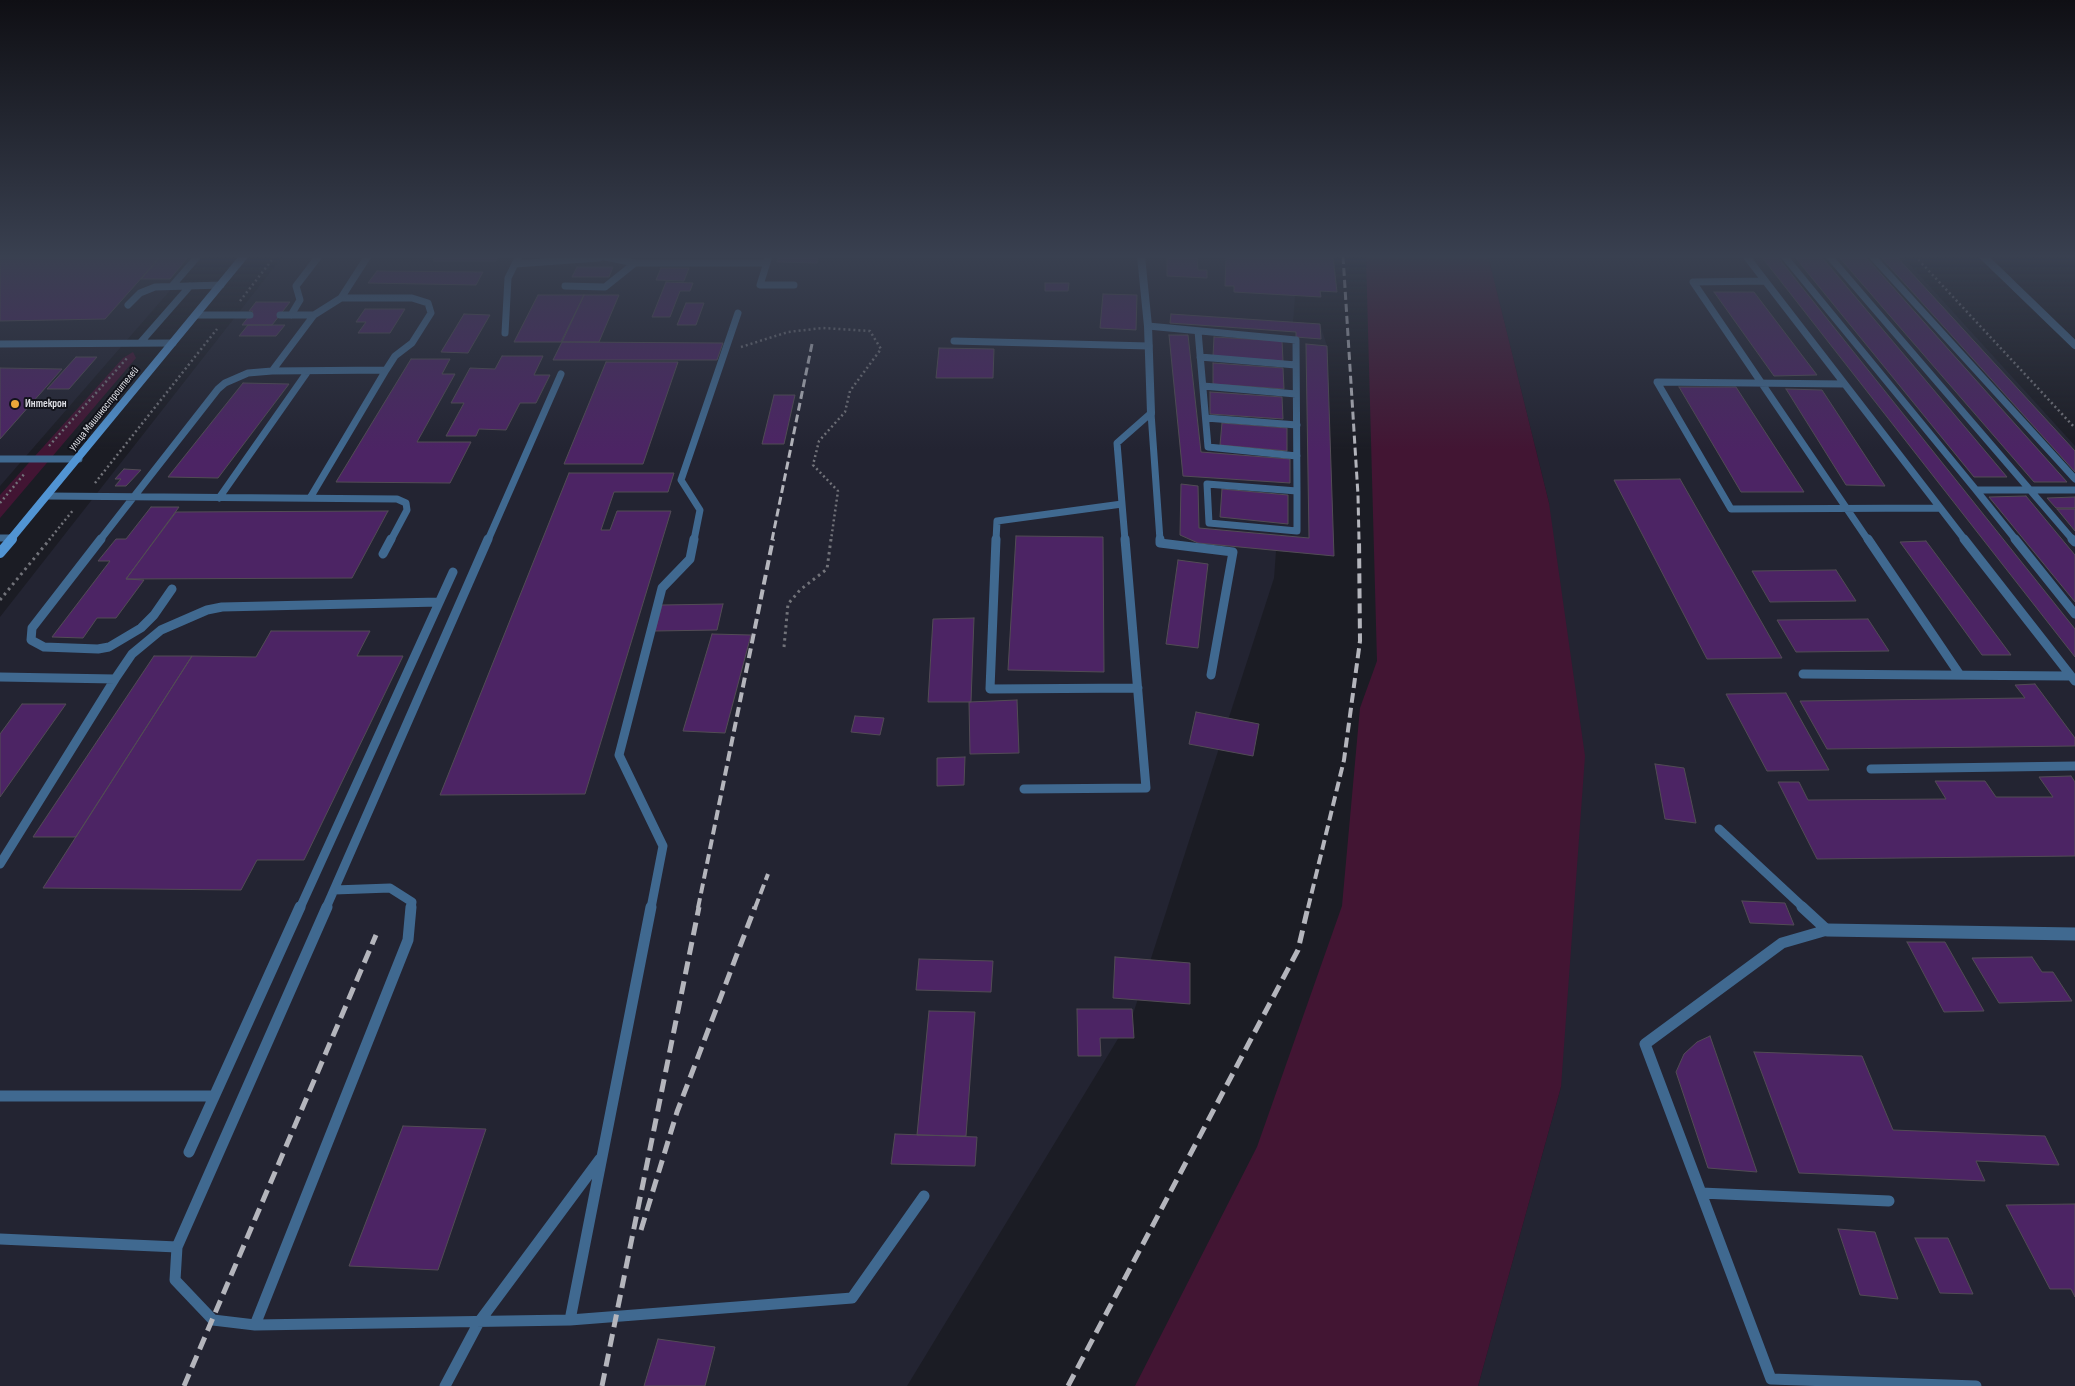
<!DOCTYPE html>
<html>
<head>
<meta charset="utf-8">
<style>
  body { margin:0 }
  canvas { display:block; background:#1b1c24 }
</style>
</head>
<body>
<canvas width="2075" height="1386"></canvas>
<script>
const ctx = document.querySelector('canvas').getContext('2d');
ctx.lineJoin = 'round';
function paint(path, color) { ctx.fillStyle = color; ctx.fill(path, 'evenodd'); }
const shape = rows => new Path2D(rows.map(r => 'M' + r).join(''));
function trace(path, color, width, dash) { ctx.strokeStyle = color; ctx.lineWidth = width; ctx.lineCap = dash ? 'butt' : 'round'; ctx.setLineDash(dash || []); ctx.stroke(path); }
function write(font, color, halo, rows, align = 'center') {
  ctx.font = font + ' "Sofia Sans Condensed",sans-serif'; ctx.lineWidth = 4; ctx.setLineDash([]); ctx.textBaseline = 'middle'; ctx.strokeStyle = halo; ctx.fillStyle = color; for (const [text, x, y, turn = 0] of rows) {
    ctx.save(); ctx.translate(x, y); ctx.rotate((+turn || 0) * Math.PI / 180); ctx.textAlign = isNaN(turn) ? turn : align; if (halo) ctx.strokeText(text, 0, 0); ctx.fillText(text, 0, 0); ctx.restore();
  }
}
paint(shape([
  [0,256,200,256,0,486],
  [283,256,1298,256,1293,322,1320,324,1327,346,1334,556,1276,551,1274,578,1133,1014,907,1386,0,1386,0,617],
  [1488,256,1902,256,2075,446,2075,1386,1478,1386,1561,1087,1549,503]
]), '#232432');
paint(shape([
  [1366,256,1488,256,1549,503,1585,756,1561,1087,1478,1386,1135,1386,1257,1147,1342,906,1360,708,1377,661],
  [133,352,136,358,0,518,0,495,123,358]
]), '#421533');
const building = shape([
  [0,256,161,256,105,319,0,321,0,256],
  [161,256,189,256,170,279,141,279,161,256],
  [436,256,498,256,496,261,433,261,436,256],
  [779,256,818,256,817,263,777,262,779,256],
  [1167,256,1197,256,1198,270,1207,270,1207,278,1167,276,1167,256],
  [1235,256,1333,257,1337,292,1320,291,1321,297,1234,292,1234,286,1225,286,1226,257,1235,256],
  [1761,256,1777,256,2075,629,2075,657,1761,256],
  [1794,256,1821,256,2007,477,1974,477,1794,256],
  [1838,256,1865,256,2067,482,2034,482,1838,256],
  [1880,256,1896,256,2075,451,2075,472,1880,256],
  [577,267,613,267,609,277,572,277,577,267],
  [661,268,689,268,684,281,656,280,661,268],
  [377,271,483,272,476,285,368,283,377,271],
  [666,282,693,283,690,291,680,291,670,317,652,317,666,282],
  [1045,283,1069,283,1068,291,1045,291,1045,283],
  [1714,292,1754,292,1817,375,1774,376,1714,292],
  [1103,294,1137,295,1136,330,1100,328,1103,294],
  [538,295,584,295,561,342,514,342,538,295],
  [584,295,619,295,599,342,562,342,584,295],
  [256,302,290,302,272,325,242,325,253,311,249,311,256,302],
  [686,303,704,303,696,325,677,325,686,303],
  [365,309,405,309,390,333,358,333,366,322,356,322,365,309],
  [464,314,490,315,468,353,441,352,464,314],
  [1171,314,1320,324,1321,339,1296,337,1296,332,1170,323,1171,314],
  [248,325,285,325,276,336,239,336,248,325],
  [1169,335,1188,335,1201,452,1290,459,1290,483,1183,476,1169,335],
  [1214,337,1282,341,1283,361,1213,356,1214,337],
  [562,342,723,343,717,360,553,360,562,342],
  [1306,344,1327,346,1334,556,1198,543,1180,535,1181,484,1198,486,1199,528,1309,538,1306,344],
  [939,348,994,349,993,378,936,378,939,348],
  [502,356,543,356,534,375,550,375,536,403,520,403,506,430,479,429,476,436,446,436,464,403,451,403,470,368,495,369,502,356],
  [76,357,97,357,69,389,47,389,76,357],
  [411,359,450,359,442,374,455,374,417,442,471,442,450,483,336,482,411,359],
  [606,362,678,362,643,464,564,464,606,362],
  [1213,363,1283,368,1284,389,1213,384,1213,363],
  [0,368,62,369,0,439,0,368],
  [243,383,289,384,218,478,168,477,243,383],
  [1679,387,1736,387,1804,492,1741,492,1679,387],
  [1786,389,1822,390,1885,486,1846,485,1786,389],
  [1210,392,1282,397,1283,419,1210,414,1210,392],
  [774,395,795,395,784,444,762,444,774,395],
  [1222,423,1287,428,1287,451,1220,445,1222,423],
  [124,469,141,470,126,486,115,486,121,479,115,479,124,469],
  [569,473,674,473,668,492,614,492,601,530,610,530,617,511,671,511,585,794,440,795,569,473],
  [1680,479,1782,658,1707,659,1614,480,1680,479],
  [1222,489,1288,495,1288,524,1220,517,1222,489],
  [2026,496,2075,555,2075,602,1989,497,2026,496],
  [2075,497,2075,508,2056,508,2047,498,2075,497],
  [151,507,179,507,126,579,144,580,116,618,97,618,83,638,52,637,110,561,98,561,116,539,126,539,151,507],
  [2057,509,2075,509,2075,531,2057,509],
  [388,511,352,578,126,579,176,512,388,511],
  [1016,536,1103,537,1104,672,1008,670,1016,536],
  [1926,541,2011,655,1982,655,1900,542,1926,541],
  [1178,560,1208,564,1198,648,1166,644,1178,560],
  [1836,570,1856,601,1770,602,1752,571,1836,570],
  [723,604,717,630,655,631,662,605,723,604],
  [974,618,971,702,928,702,933,619,974,618],
  [1868,619,1889,651,1796,652,1777,620,1868,619],
  [271,631,370,631,357,656,403,656,304,860,257,860,241,890,43,888,192,656,256,657,271,631],
  [712,634,751,635,725,733,683,731,712,634],
  [154,656,192,656,76,837,33,837,154,656],
  [2035,684,2075,738,2075,746,1827,749,1800,701,2025,698,2015,685,2035,684],
  [1786,693,1829,770,1767,771,1726,694,1786,693],
  [1017,700,1019,753,970,754,969,702,1017,700],
  [22,704,66,704,0,797,0,734,22,704],
  [1196,712,1259,724,1253,756,1189,744,1196,712],
  [855,716,884,718,880,735,851,732,855,716],
  [965,757,964,785,937,786,937,758,965,757],
  [1655,764,1684,768,1696,823,1665,819,1655,764],
  [2071,776,2075,782,2075,856,1817,859,1778,782,1799,782,1808,800,1946,799,1935,781,1985,781,1996,797,2053,797,2039,777,2071,776],
  [1742,901,1785,903,1794,925,1750,923,1742,901],
  [1907,942,1945,942,1984,1011,1944,1012,1907,942],
  [1115,957,1190,963,1190,1004,1113,998,1115,957],
  [2032,957,2042,972,2053,972,2072,1001,1999,1003,1972,958,2032,957],
  [919,959,993,961,991,992,916,990,919,959],
  [1077,1009,1132,1009,1134,1038,1100,1038,1101,1056,1078,1056,1077,1009],
  [929,1011,975,1012,966,1136,917,1135,929,1011],
  [1710,1036,1757,1172,1708,1168,1676,1072,1684,1054,1697,1042,1710,1036],
  [1754,1052,1862,1056,1893,1130,2045,1136,2059,1165,1976,1161,1985,1181,1799,1173,1754,1052],
  [403,1126,486,1129,438,1270,349,1266,403,1126],
  [895,1134,977,1137,975,1166,891,1164,895,1134],
  [2075,1204,2075,1297,2071,1289,2050,1289,2006,1205,2075,1204],
  [1838,1229,1875,1232,1898,1299,1860,1295,1838,1229],
  [1915,1238,1948,1238,1973,1294,1940,1293,1915,1238],
  [658,1339,715,1347,705,1386,644,1386,658,1339]
]);
paint(building, '#4c2464');
trace(building, '#524c55', 1);
trace(shape([
  [1915,256,2075,428],
  [240,301,275,256],
  [741,347,788,332,823,328,870,331,881,349,850,391,845,412,819,441,813,465,838,491,831,540],
  [49,446,128,357],
  [95,483,217,329],
  [0,503,25,473],
  [49,540,74,509]
]), '#72737a', 2.5, [2, 3]);
trace(shape([
  [0,600,50,539],
  [784,647,788,604,800,590,827,569,831,539]
]), '#72737a', 3, [2.5, 4]);
trace(shape([
  [600,256,635,263,767,263],
  [769,256,760,285,794,285],
  [1746,256,1965,540],
  [1784,256,1976,490,2075,490],
  [1829,256,2073,540],
  [1872,256,2075,479],
  [515,264,599,258],
  [1765,281,1693,282,1868,540],
  [172,286,198,256],
  [565,286,605,287,635,263],
  [341,298,368,256],
  [128,305,140,293,155,287,221,285],
  [197,315,250,315],
  [280,315,314,315,272,371,386,370,310,498],
  [291,315,300,300,296,286,319,256],
  [314,315,341,298,412,298,428,303,431,313,412,343,395,356,386,370],
  [1148,326,1296,340,1297,491],
  [1198,331,1208,447,1297,456],
  [505,333,508,278,519,256],
  [954,341,1149,346],
  [140,343,190,286],
  [0,344,173,343],
  [1200,357,1296,365],
  [1844,384,1657,382,1731,509,1939,508],
  [1203,386,1296,394],
  [1151,413,1160,540],
  [1206,418,1297,425],
  [0,459,79,459],
  [1207,484,1297,491,1297,531,1209,523,1207,484],
  [1976,490,2016,540],
  [47,496,397,499,406,503,407,510,391,540],
  [219,498,308,371],
  [0,538,12,538],
  [100,540,218,389,225,383,248,373,272,371],
  [488,540,561,374],
  [694,540,700,510,681,480,738,313],
  [996,540,997,521,1122,504],
  [1125,540,1117,443,1151,413]
]), '#406990', 7);
trace(shape([
  [101,539,32,628,31,640,44,647,98,649,109,647,141,628,154,615,172,589],
  [996,539,990,689,1138,688],
  [1160,539,1160,543,1233,552,1211,675],
  [1868,539,1960,675],
  [1964,539,2075,681],
  [2015,539,2075,614],
  [2072,539,2075,542],
  [383,554,391,539],
  [1803,674,2069,676],
  [0,677,115,679,0,864],
  [115,679,132,654,161,630,207,610,222,607,439,602],
  [1871,769,2075,766],
  [1024,789,1146,788,1125,539],
  [1719,829,1804,908],
  [334,890,390,888,412,902,411,908],
  [300,908,453,572],
  [326,908,488,539],
  [651,908,663,846,619,755,662,588,690,559,694,539]
]), '#406990', 9);
trace(shape([
  [1802,907,1827,930,1782,943,1645,1044,1771,1379,1976,1386],
  [0,1096,214,1096],
  [189,1152,300,907],
  [1701,1193,1889,1201],
  [0,1239,177,1247,327,907],
  [177,1247,175,1280,213,1320,255,1325,570,1320,651,907],
  [570,1320,852,1298,924,1196],
  [255,1325,408,940,411,907],
  [445,1386,479,1322,600,1159]
]), '#406990', 11);
trace(shape([
  [1141,256,1148,326,1151,413]
]), '#406990', 8);
trace(shape([
  [1827,930,2075,934]
]), '#406990', 13);
trace(shape([
  [1983,256,2075,345]
]), '#406990', 8);
trace(shape([
  [10,540,244,256]
]), '#5194d3', 8);
trace(shape([
  [0,553,12,539]
]), '#5194d3', 10);
trace(shape([
  [1343,256,1358,495,1359,540],
  [772,540,812,344]
]), '#b4b5bc', 3, [8, 4]);
trace(shape([
  [698,908,773,539],
  [755,908,768,874],
  [1308,908,1344,760,1360,641,1359,539]
]), '#b4b5bc', 4, [10, 5]);
trace(shape([
  [641,1230,677,1112,755,907],
  [184,1386,376,935],
  [602,1386,699,907],
  [1068,1386,1298,950,1308,907]
]), '#b4b5bc', 5, [13, 7]);
const sky = ctx.createLinearGradient(0, 0, 0, 450);
sky.addColorStop(0, '#0f0f14');
sky.addColorStop(0.57, '#394050');
sky.addColorStop(1, '#39405000');
ctx.fillStyle = sky;
ctx.fillRect(0, 0, 2075, 450);
for (const [x, y, r, color] of [
  [15,404,5,"#eba939"]
]) { const dot = new Path2D(); dot.arc(x, y, r, 0, 2 * Math.PI); ctx.fillStyle = color; ctx.fill(dot); trace(dot, '#12131b', 2); }
write('bold 11px', '#dedfe5', '#12131b', [
  ["Интекрон",25,404]
], 'left');
write('11px', '#dedfe5', '#12131b', [
  ["улица Машиностроителей",104,409,-51]
]);
</script>
</body>
</html>
